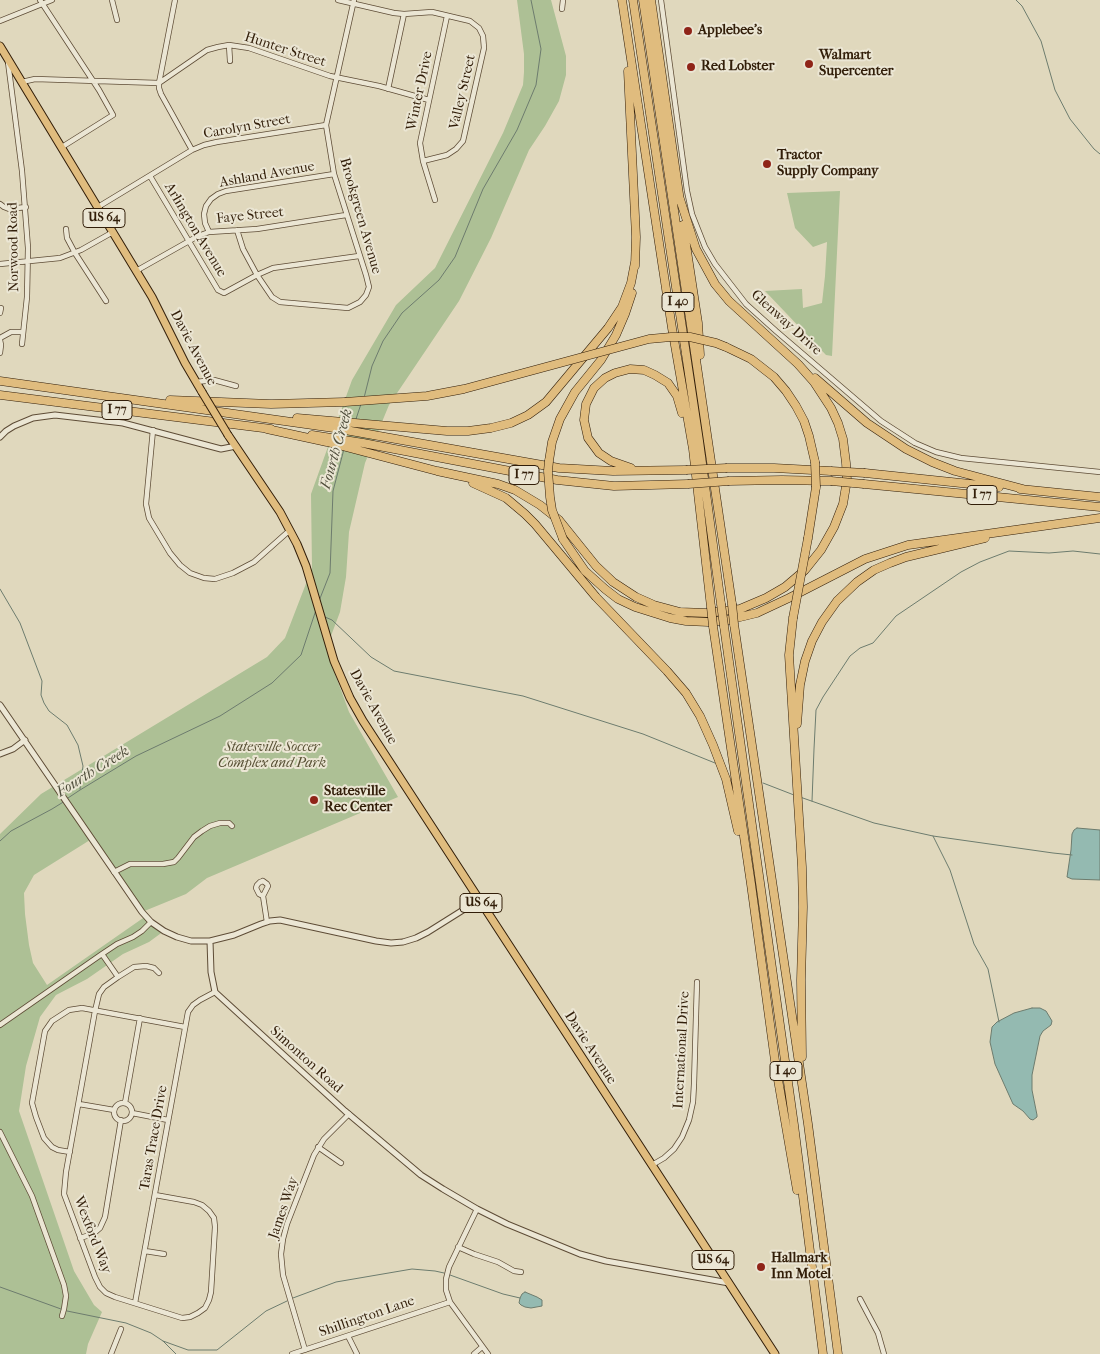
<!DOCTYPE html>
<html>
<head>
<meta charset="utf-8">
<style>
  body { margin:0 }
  canvas { display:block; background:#e0d8bd }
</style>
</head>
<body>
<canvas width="1100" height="1354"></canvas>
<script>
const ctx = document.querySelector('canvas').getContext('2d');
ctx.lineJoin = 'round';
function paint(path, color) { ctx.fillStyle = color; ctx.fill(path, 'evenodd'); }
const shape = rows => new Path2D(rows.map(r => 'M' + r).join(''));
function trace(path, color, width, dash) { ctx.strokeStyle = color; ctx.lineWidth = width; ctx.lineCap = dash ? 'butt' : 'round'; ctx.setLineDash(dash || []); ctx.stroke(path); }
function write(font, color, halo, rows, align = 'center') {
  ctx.font = font + ' "IM FELL French Canon",serif'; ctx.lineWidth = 4; ctx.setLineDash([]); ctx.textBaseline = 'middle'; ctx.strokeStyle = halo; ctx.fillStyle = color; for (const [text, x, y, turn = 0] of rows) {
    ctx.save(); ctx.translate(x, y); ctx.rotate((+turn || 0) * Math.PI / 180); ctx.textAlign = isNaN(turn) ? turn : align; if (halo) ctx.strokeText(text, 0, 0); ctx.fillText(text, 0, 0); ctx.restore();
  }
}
paint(shape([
  [517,0,551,0,566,56,566,75,559,101,545,126,529,150,491,238,459,301,389,405,365,463,349,532,346,577,340,612,326,649,349,712,398,797,207,878,186,894,142,912,90,840,34,875,24,893,25,914,29,945,33,963,47,985,146,916,164,931,149,942,123,954,87,979,56,995,40,1017,26,1066,19,1111,74,1271,94,1305,102,1312,88,1344,86,1354,0,1354,0,834,41,794,267,657,285,638,312,568,311,494,352,380,396,305,435,268,503,133,523,85,524,72,524,54],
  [840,191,832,356,826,355,765,291,802,289,803,308,822,303,825,276,827,242,813,247,795,228,787,193]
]), '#adc095');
const water = shape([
  [1077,828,1100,830,1100,880,1072,879,1067,877,1071,850,1072,834,1074,830,1077,828],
  [1032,1008,1040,1008,1046,1011,1052,1021,1051,1025,1043,1031,1040,1036,1032,1075,1032,1090,1037,1115,1037,1117,1033,1120,1030,1119,1023,1111,1013,1104,995,1064,990,1042,992,1027,997,1022,1014,1013,1032,1008],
  [525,1292,537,1297,542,1300,542,1306,531,1308,525,1307,521,1305,519,1303,520,1298,522,1294,525,1292]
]);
paint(water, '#94bab1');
trace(water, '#6d7c6e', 1);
trace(shape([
  [1016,0,1022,6,1041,41,1055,90,1070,119,1094,149,1100,154],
  [364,398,372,366,383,341,402,313,439,280,455,257,483,189,517,130,536,85,541,49,531,0],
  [356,419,361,404],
  [0,589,20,623,42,681,41,695,44,703,49,711,67,725,78,745,83,766,80,789],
  [319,601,330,573,333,491,344,449],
  [325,617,332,620,371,657,394,671,523,696,643,734,715,763],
  [763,783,794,795],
  [800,797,874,823,933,836,1053,853,1072,855],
  [68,798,80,790,136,756,220,716,272,683,301,655,316,610],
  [812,801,814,749,816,710,823,697,850,656,860,648,873,643,896,616,961,572,980,562,1009,551,1049,553,1073,551,1100,554],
  [933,836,950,870,974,944,988,969,999,1022],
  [0,841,11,831,52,809,65,801],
  [450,1275,503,1294,520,1298],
  [0,1287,61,1309],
  [293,1298,336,1282,412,1269,435,1271,444,1273],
  [67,1311,126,1323,151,1333,163,1341,176,1354],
  [163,1341,188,1350,217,1350,266,1311,287,1301]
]), '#6d7c6e', 1);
const minor = shape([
  [40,0,99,90,113,115,62,147],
  [112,0,117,20],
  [175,0,159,83,159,88,161,94,192,150],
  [338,0,394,13,404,14,432,12,470,21,479,28,483,36,484,48,463,141,456,149,447,155,423,161],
  [661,0,687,191,692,214,705,247,715,264,746,304,776,331,881,421,915,443,936,452,961,458,1100,472],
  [562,9,563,0],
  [0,21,52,0],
  [229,45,230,61],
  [8,62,22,171,28,248,27,297,22,344],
  [22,82,35,79,159,83,207,50,218,47,229,45,249,48,330,76,379,86,429,100],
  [388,89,404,14],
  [150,176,218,290,224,293,257,275,273,268,359,256],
  [435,200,423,161,420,143,447,16],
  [0,204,4,207,9,209,26,207],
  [98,207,192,150,204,145,217,142,326,125],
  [66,229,67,238,75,253,106,301],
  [237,230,243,249,257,275,272,297,280,302,348,308,360,302,366,295,369,287,366,275,334,174,326,125,354,0],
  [209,232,205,223,204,214,206,206,211,199,218,194,226,191,334,174],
  [0,264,60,258,81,250,113,232],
  [136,271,198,236,209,232,257,229,346,215],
  [0,313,1,308],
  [0,338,11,332,23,332],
  [0,340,1,345,0,353],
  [196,382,214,380,236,386],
  [153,430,146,504,149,518,170,553,180,565,190,573,204,578,215,579,233,573,254,562,290,530],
  [114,872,130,864,163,864,174,862,178,858,194,837,202,831,210,826,220,823,229,823,232,826],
  [263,881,267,884,268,886,263,896,259,894,256,888,257,885,260,882,263,881],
  [263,896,267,922],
  [102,954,118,977],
  [0,1025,102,954,117,944,133,937,142,931,151,922],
  [125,1103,140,1018],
  '114 1112a9 9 0 1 1 18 0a9 9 0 1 1-18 0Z',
  [79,1104,114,1110],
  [132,1113,168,1120],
  [0,1132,32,1196,64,1285,66,1296,64,1309,62,1316],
  [318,1147,341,1163],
  [70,1152,58,1150,52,1147,44,1138,36,1117,32,1103,45,1031,52,1021,69,1010,82,1008,185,1027],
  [652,1165,664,1158,674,1149,682,1137,689,1120,693,1102,694,1084,697,982],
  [155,1195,194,1202,202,1205,209,1211,214,1218,215,1227,211,1292,209,1300,205,1308,198,1313,190,1317,182,1318,115,1297,106,1293,100,1287,95,1277,64,1194,66,1172,95,1011,99,994,104,987,118,977,134,967,146,966,154,968,159,973],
  [477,1209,449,1267,446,1279,446,1290,450,1302,488,1354],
  [80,1238,93,1234,100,1228,105,1217,121,1120],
  [458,1247,474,1254,498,1262,514,1271,521,1272],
  [145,1251,164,1254],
  [860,1299,878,1333,884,1354],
  [135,1303,188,1012,193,1005,200,1000,215,992],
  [348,1336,357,1354],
  [305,1350,283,1275,281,1254,283,1239,287,1224,314,1155,324,1139,349,1114],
  [111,1354,121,1329],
  [292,1354,450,1302],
  [474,1354,482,1347]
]);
const tertiary = shape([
  [0,437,6,431,14,426,33,418,55,415,123,423,221,449,236,446],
  [0,705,142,912,151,922,164,931,177,937,191,941,210,941,234,935,261,924,270,921,280,920,376,941,391,943,403,942,416,938,428,932,479,900],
  [0,754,13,749,25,740],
  [210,941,211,972,215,992,345,1111,421,1175,443,1189,477,1209,507,1224,580,1254,606,1261,729,1283]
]);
const primary = shape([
  [0,46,152,297,185,363,202,392],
  [228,435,280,512,297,544,306,566,334,661,350,698,363,721,775,1354]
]);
const motorway = shape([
  [622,0,672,328,693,449,711,607],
  [633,0,699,441,721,604],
  [643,0,732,604],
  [651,0,680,201],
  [628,71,636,237,635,266],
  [683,225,698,323,700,355],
  [726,347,751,359,774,377,786,391,796,406,804,421,809,436,815,462],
  [815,378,867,423,906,449,932,462,955,471,1023,489],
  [0,381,334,428,559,468,613,471,686,470],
  [0,395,271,429],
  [170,400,271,404,345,402],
  [297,418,447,431,468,431,491,428,511,423,528,415,546,402,608,328,622,307,631,283,635,262],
  [267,429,327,442,437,471,498,484,515,490,540,505,559,520,596,566,613,582,636,597,654,605,680,612,707,613,740,609,766,598,785,587,805,570,821,550,834,527,843,504,847,480,846,463,843,439,838,423,831,408,814,382,798,364,729,301,715,284,696,249,679,196],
  [312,435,363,443,557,480,614,486,688,484],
  [549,461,552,442,560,419,575,392,601,360,616,335,625,314,632,293],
  [631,468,611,461,599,453,588,438,584,420,586,404,594,388,605,378,615,373,630,369,644,370,655,375,668,383,677,396,682,413],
  [727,468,774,468,831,471],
  [865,473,999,487],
  [729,481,782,480,831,481],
  [473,483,506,498,525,514,535,524,596,597,667,671,686,693,700,716,713,745,726,779,738,831],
  [864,484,1100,507],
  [1020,489,1100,497],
  [808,538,816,487],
  [563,539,585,571,605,589,618,599,635,607,670,618,686,621,708,622,728,620,757,613,789,598,865,559,908,545,1100,518],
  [793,618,789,655,802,867,803,907,801,980,802,1057],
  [734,624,808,1124,838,1354],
  [713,626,751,884,776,1068,797,1190],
  [724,626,794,1125,823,1354],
  [797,724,800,685,805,661,812,641,822,622,837,601,857,582,874,570,890,563,906,557,985,538]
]);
trace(minor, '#5e4c36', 6);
trace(tertiary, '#5e4c36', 7);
trace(primary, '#321e09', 9);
trace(motorway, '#321e09', 9);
trace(minor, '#ebe6d4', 4.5);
trace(tertiary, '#ebe6d4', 5);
trace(primary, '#e0bc7e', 7);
trace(motorway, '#e0bc7e', 8);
const primaryBridge = shape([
  [202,392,228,435]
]);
const motorwayBridge = shape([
  [345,402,427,396,464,389,649,339,671,337,690,337,716,343,726,347],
  [549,461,548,471,550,497,552,510,563,539],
  [815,462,816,487],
  [686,470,727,468],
  [831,471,865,473],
  [831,481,864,484],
  [688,484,729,481],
  [721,604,724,626],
  [732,604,734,624],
  [711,607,713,626],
  [793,618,808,538]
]);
trace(primaryBridge, '#321e09', 9, []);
trace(motorwayBridge, '#321e09', 9, []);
trace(primaryBridge, '#e0bc7e', 7);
trace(motorwayBridge, '#e0bc7e', 8);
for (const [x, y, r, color] of [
  [688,31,5,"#8f2418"],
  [809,64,5,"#8f2418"],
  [691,67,5,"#8f2418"],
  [767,164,5,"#8f2418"],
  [314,800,5,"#8f2418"],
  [761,1267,5,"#8f2418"]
]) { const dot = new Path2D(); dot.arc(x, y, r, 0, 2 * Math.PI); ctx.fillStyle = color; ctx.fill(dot); trace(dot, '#ebe6d4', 2); }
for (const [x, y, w] of [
  [104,218,42],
  [678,302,32],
  [117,410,30],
  [524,475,30],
  [982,495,30],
  [481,903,42],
  [786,1071,32],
  [713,1260,42]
]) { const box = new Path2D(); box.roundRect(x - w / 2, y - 9.5, w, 19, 4); ctx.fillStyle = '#ebe6d4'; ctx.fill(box); trace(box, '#321e09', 1); }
write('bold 12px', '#321e09', null, [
  ["US 64",104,218],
  ["I 40",678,302],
  ["I 77",117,410],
  ["I 77",524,475],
  ["I 77",982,495],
  ["US 64",481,903],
  ["I 40",786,1071],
  ["US 64",713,1260]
]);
write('bold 14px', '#321e09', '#ebe6d4', [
  ["Applebee's",698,31],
  ["Walmart",819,56],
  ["Supercenter",819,72],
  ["Red Lobster",701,67],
  ["Tractor",777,156],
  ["Supply Company",777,172],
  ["Statesville",324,792],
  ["Rec Center",324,808],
  ["Hallmark",771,1259],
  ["Inn Motel",771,1275]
], 'left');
write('14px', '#321e09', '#ebe6d4', [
  ["Hunter Street",285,50,18],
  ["Winter Drive",420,91,-78],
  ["Valley Street",463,92,-77],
  ["Carolyn Street",247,127,-10],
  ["Ashland Avenue",267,175,-10],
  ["Faye Street",250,216,-6],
  ["Brookgreen Avenue",360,216,74],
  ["Arlington Avenue",195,230,59],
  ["Norwood Road",14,247,-91],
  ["Glenway Drive",786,323,42],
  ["Davie Avenue",193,348,62],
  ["Davie Avenue",373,707,61],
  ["Davie Avenue",590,1048,57],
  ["International Drive",682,1050,-87],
  ["Simonton Road",306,1060,42],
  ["Taras Trace Drive",154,1138,-80],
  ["James Way",284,1208,-71],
  ["Wexford Way",92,1235,69],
  ["Shillington Lane",367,1317,-19]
]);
write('italic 14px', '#574f33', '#ebe6d4', [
  ["Statesville Soccer",272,748],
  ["Complex and Park",272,764]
]);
write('italic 15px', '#4f4d3b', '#ebe6d4', [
  ["Fourth Creek",337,449,-74],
  ["Fourth Creek",93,772,-32]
]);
</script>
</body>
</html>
